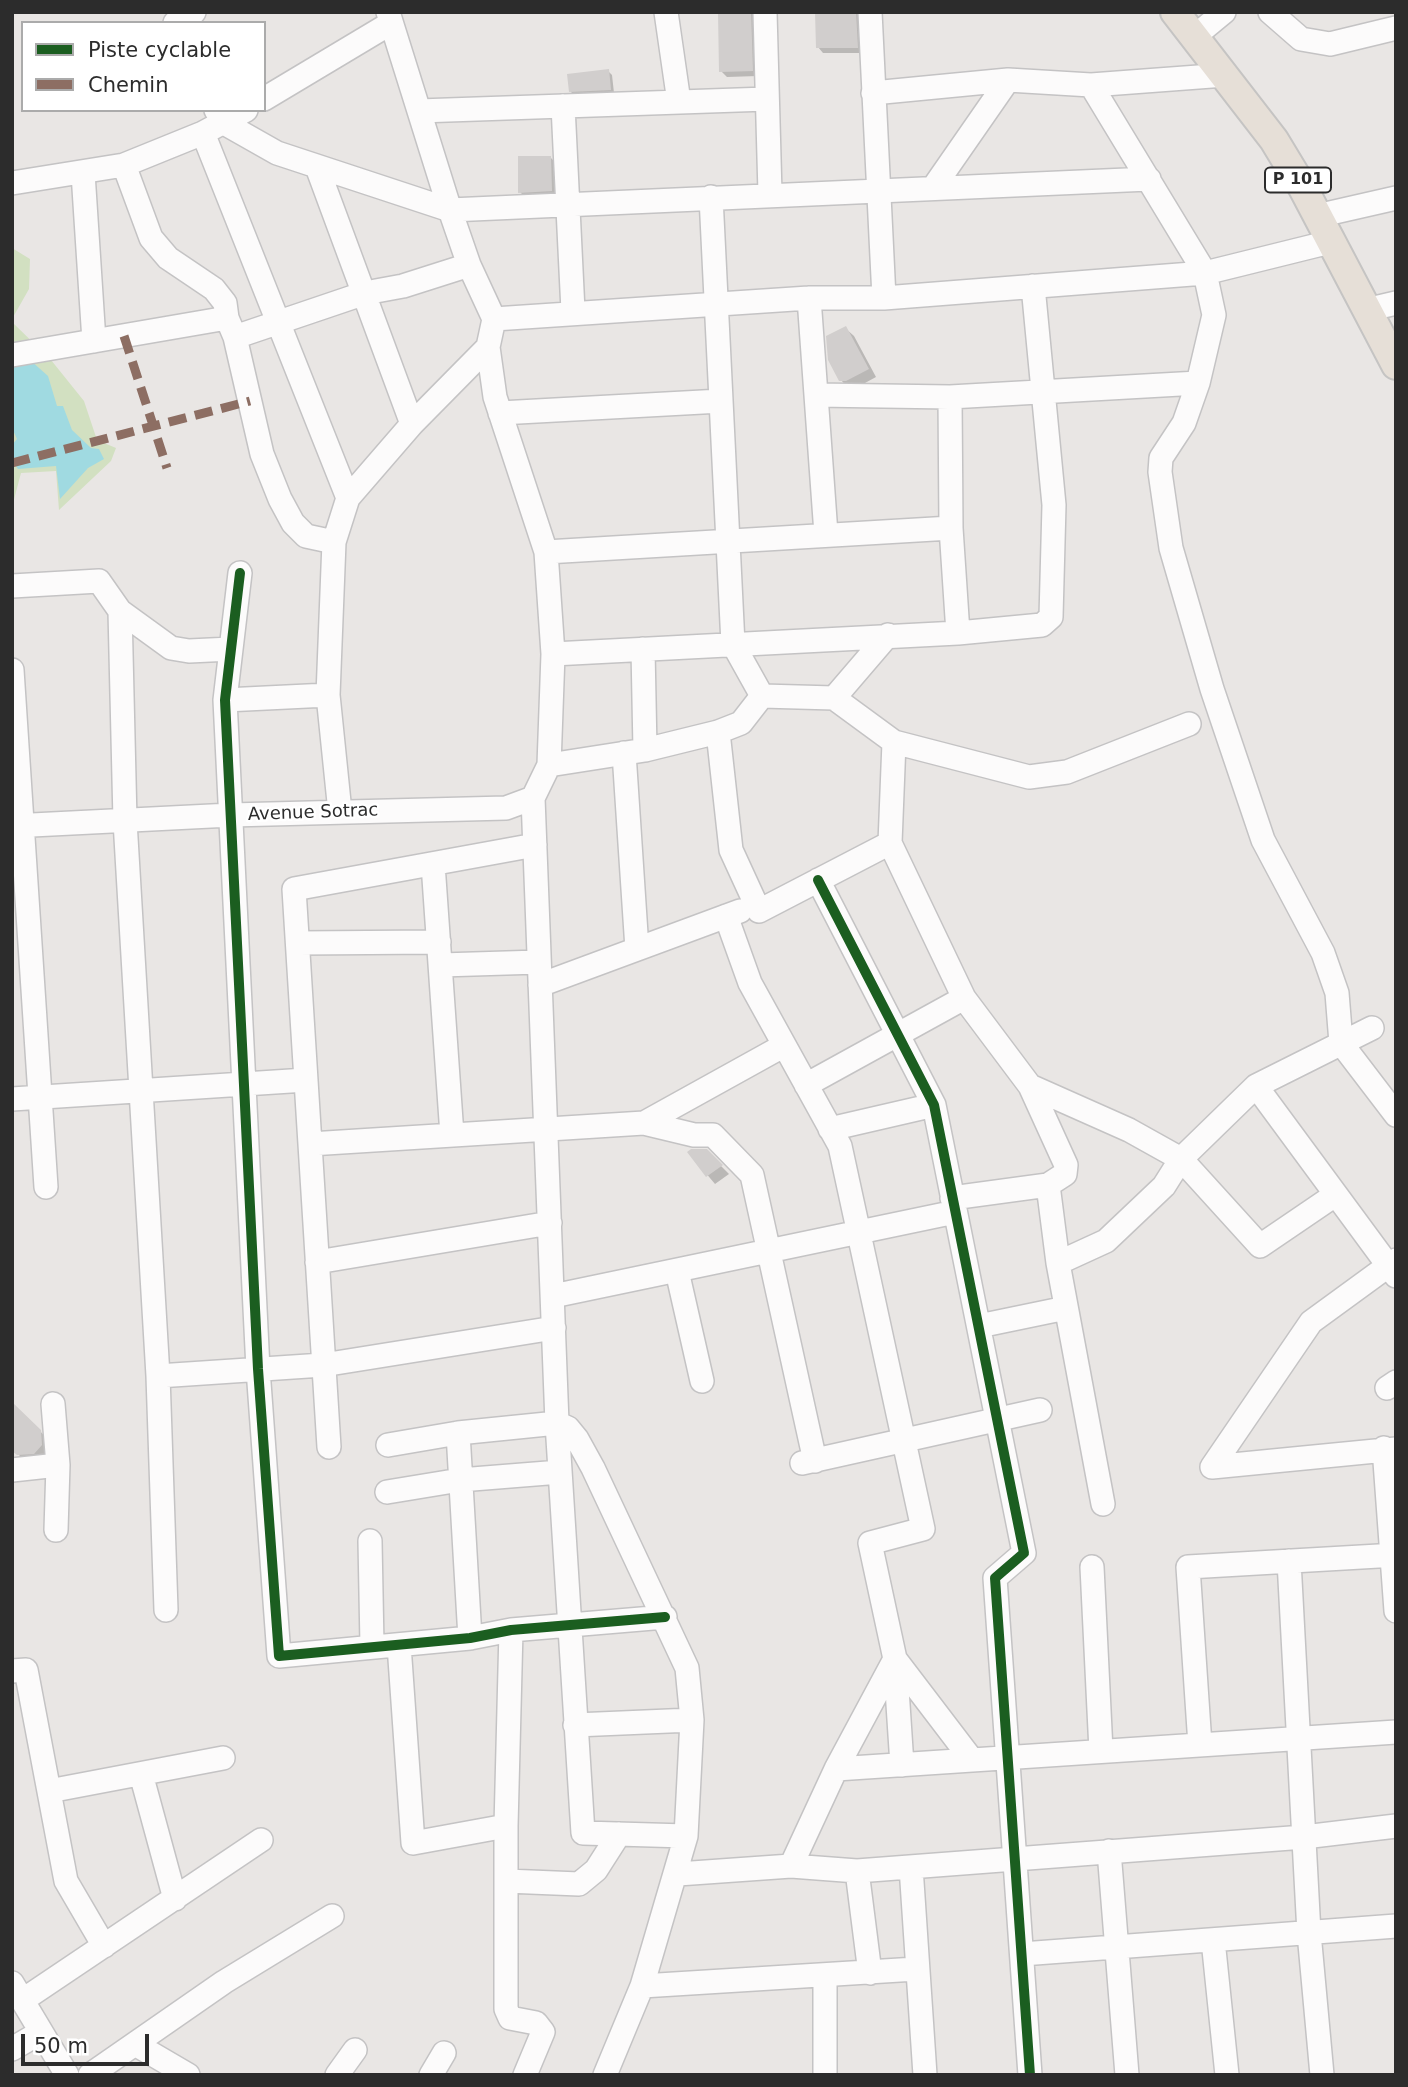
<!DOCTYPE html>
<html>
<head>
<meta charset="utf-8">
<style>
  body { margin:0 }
  #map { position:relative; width:1408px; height:2087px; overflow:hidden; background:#e9e6e4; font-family:"DejaVu Sans",sans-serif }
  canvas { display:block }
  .frame { position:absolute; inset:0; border:14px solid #2c2c2c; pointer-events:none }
  .legend { position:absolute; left:21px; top:21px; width:245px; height:91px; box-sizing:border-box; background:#fff; border:2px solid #ababab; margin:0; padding:9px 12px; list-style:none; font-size:21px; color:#2c2c2c }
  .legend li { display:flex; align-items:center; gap:14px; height:35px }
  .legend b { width:35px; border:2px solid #ababab }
  .scale { position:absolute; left:21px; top:2034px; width:128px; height:32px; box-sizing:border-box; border:4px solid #2c2c2c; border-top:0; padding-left:9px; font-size:21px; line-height:24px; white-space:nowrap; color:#2c2c2c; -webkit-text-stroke:5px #fff; paint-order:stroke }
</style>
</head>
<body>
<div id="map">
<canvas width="1408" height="2087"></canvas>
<div class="frame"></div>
<ul class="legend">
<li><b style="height:9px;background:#1b5e20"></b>Piste cyclable</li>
<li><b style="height:9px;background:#8d6e63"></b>Chemin</li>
</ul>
<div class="scale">50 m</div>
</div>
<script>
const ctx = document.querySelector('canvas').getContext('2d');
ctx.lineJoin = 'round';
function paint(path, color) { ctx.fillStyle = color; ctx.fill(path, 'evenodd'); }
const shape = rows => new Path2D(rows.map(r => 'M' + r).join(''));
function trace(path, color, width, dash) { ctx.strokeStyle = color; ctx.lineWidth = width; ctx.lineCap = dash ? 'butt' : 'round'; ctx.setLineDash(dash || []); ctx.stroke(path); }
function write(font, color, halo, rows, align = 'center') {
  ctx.font = font + ' "DejaVu Sans",sans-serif'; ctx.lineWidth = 5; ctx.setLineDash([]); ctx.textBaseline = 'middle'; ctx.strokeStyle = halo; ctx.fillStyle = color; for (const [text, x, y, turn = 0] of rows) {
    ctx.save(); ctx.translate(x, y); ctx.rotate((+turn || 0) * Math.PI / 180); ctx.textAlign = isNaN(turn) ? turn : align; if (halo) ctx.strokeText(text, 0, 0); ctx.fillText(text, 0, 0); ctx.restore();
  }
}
paint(shape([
  [12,248,30,259,29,289,12,319],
  [12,322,51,360,84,401,97,440,116,448,111,461,59,510,56,471,21,473,12,507]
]), '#d2e0c1');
paint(shape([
  [12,344,48,376,57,406,63,406,72,430,91,448,99,449,104,459,88,468,60,499,56,466,18,469,12,460,12,445,17,439,12,428]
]), '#a0dae1');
paint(shape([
  [720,12,760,12,758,76,727,77,721,71],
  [817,12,863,12,863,53,823,53,818,47],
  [608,71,612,75,614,93,574,95,570,91],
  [551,158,557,164,557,197,526,198,520,192],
  [845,328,854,336,876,377,854,389,849,389,841,380],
  [706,1151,729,1174,715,1184,689,1153],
  [12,1404,49,1440,50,1453,27,1463,12,1448]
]), '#0003');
paint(shape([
  [718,12,751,12,753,71,719,72],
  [815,12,856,12,858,48,816,48],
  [609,69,611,90,569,92,567,74],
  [518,156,551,156,552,191,518,193],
  [846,326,869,369,846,381,839,381,828,360,826,336],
  [691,1149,707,1149,723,1165,706,1177,687,1152],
  [12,1402,41,1430,42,1445,34,1454,17,1455,12,1451]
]), '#d1cecd');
const minor = shape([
  [666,12,679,102],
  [765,12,770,194],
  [870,12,884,298],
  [1270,12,1301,39,1330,44,1396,28],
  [175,23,194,12],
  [1195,36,1224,12],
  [1091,85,1205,273,1214,315,1198,383,1184,423,1161,458,1160,472,1171,548,1212,689,1263,840,1323,953,1337,993,1341,1043,1396,1115],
  [873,93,1008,80,1091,85,1225,75],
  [264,99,391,23],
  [563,106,573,311],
  [216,110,224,123,277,153,450,210,1149,179],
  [419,111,767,99],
  [203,133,348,498],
  [124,165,151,238,168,258,214,289,225,303,227,318],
  [317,167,412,424],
  [83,173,94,341],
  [12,183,124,165,203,133,246,110],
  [933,188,1008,80],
  [711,197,733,644,762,696],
  [1317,216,1396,198],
  [809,298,826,534],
  [1366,310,1396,303],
  [494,319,809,298,884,298,1205,273,1330,242],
  [235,337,365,293,403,286,469,265],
  [12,355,227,318,235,337,262,454,280,499,293,523,306,536,334,542],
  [816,395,950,397,1198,383],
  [950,397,951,528,958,633],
  [500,413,721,401],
  [546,552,951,528],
  [240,573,225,700,258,1369,279,1656,470,1638,511,1630,665,1617],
  [12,586,99,581,120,611,125,821,158,1376,166,1610],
  [120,611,171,648,189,651,231,649],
  [643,649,645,750],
  [553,654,958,633,1042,625,1051,617,1054,505,1033,286],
  [12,670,46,1187],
  [762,696,834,698,894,742,1029,777,1067,772,1189,724],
  [834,698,888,635],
  [225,700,328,695],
  [718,732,731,850,759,911,890,843],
  [894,742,890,843,964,998,1030,1086,1066,1165,1065,1174,1048,1185,952,1198],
  [624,753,637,949],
  [549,765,645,750,718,732,741,723,762,696],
  [533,798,557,1423,583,1833,686,1836],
  [340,812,328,695,334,542,348,498,412,424,488,347,494,319,469,265,450,210,388,12],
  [12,826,231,815,506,808,533,798,549,765,553,654,546,552,495,397,488,347],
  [433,864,452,1135],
  [818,880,934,1105,1024,1553,995,1578,1030,2075],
  [726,916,750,983,840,1146,923,1529,870,1543,895,1659,902,1765],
  [298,943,439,942],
  [441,965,539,962],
  [540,985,740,911],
  [806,1085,964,998],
  [1030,1086,1129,1130,1181,1159,1260,1246,1335,1195],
  [1256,1086,1396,1276],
  [12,1099,306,1080],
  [644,1123,783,1046],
  [830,1129,934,1105],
  [310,1144,644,1123,694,1135,713,1135,752,1175,815,1461],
  [1048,1185,1058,1263,1103,1504],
  [317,1262,550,1223],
  [1058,1263,1106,1241,1164,1186,1181,1159,1256,1086,1372,1028],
  [677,1271,702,1381],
  [553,1296,955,1212],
  [979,1326,1066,1308],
  [158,1376,323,1365,554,1328],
  [1387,1388,1396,1382],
  [53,1404,58,1465,56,1530],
  [458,1433,470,1638],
  [388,1445,458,1433,557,1423,568,1428,577,1439,593,1468,687,1668,692,1720,686,1836,642,1986,605,2075],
  [329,1447,294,889,535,845],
  [1384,1448,1396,1611],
  [802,1463,1040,1410],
  [1212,1467,1311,1322,1396,1260],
  [1212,1467,1396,1449],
  [12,1470,58,1465],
  [387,1492,460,1480,560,1472],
  [370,1541,372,1646],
  [1289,1561,1309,1933,1322,2075],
  [1092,1567,1101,1751],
  [511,1630,506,1826,506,2009,510,2018,536,2023,543,2032,525,2075],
  [399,1645,413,1843,506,1826],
  [895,1659,972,1760],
  [12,1671,26,1670,66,1881,104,1946],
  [575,1725,692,1720],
  [1200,1745,1188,1567,1396,1555],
  [836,1769,1396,1732],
  [141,1774,175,1899],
  [49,1791,223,1758],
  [1109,1851,1127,2075],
  [791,1866,836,1769,895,1659],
  [911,1867,925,2075],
  [857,1871,870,1973],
  [678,1874,791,1866,857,1871,1304,1837,1396,1826],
  [506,1881,579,1884,596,1870,619,1834],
  [1213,1940,1227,2075],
  [1022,1954,1396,1926],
  [825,1976,825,2075],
  [12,1983,67,2075],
  [642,1986,916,1969],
  [23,2000,261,1840],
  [135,2044,188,2075],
  [12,2049,41,2032],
  [90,2075,224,1982,332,1916],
  [337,2075,355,2050],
  [431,2075,444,2053]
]);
const major = shape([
  [1175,12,1274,140,1303,188,1396,365]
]);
trace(minor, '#c4c3c4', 26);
trace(major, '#c5c4c3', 32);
trace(minor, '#fcfbfb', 23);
trace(major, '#e6dfd7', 28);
trace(shape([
  [124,336,167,468],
  [12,463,250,401]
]), '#8d6e63', 9, [18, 9]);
trace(shape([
  [240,573,225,700,258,1369,279,1656,470,1638,511,1630,665,1617],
  [818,880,934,1105,1024,1553,995,1578,1030,2075]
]), '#1b5e20', 10);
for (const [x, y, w] of [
  [1298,180,66]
]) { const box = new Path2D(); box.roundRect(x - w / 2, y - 12.5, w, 25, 5); ctx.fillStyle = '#fff'; ctx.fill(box); trace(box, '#2c2c2c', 2); }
write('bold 16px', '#2c2c2c', null, [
  ["P 101",1298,180]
]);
write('18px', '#2c2c2c', '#fff', [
  ["Avenue Sotrac",313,813,-2]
]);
</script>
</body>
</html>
